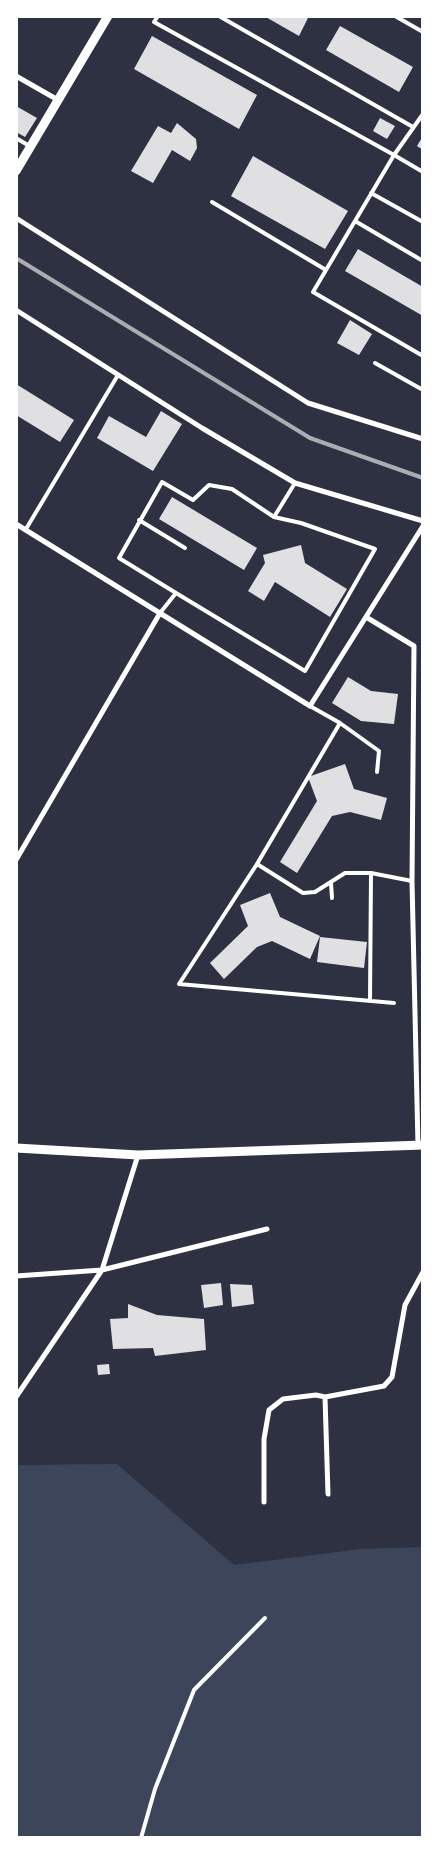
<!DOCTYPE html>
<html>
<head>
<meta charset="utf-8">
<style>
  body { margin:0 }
  #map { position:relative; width:439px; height:1854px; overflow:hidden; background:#2d3142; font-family:"Golos Text",sans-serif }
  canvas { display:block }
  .frame { position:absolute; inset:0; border:18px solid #fff; pointer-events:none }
</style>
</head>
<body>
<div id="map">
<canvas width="439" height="1854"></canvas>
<div class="frame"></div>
</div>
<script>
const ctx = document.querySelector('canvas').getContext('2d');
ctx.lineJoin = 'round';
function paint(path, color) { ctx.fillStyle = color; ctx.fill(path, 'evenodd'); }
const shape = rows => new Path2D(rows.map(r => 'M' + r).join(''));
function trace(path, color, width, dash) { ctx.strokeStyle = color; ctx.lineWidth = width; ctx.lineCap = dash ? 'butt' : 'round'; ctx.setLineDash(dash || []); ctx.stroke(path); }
paint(shape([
  [117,1464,234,1565,360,1549,423,1547,423,1838,16,1838,16,1465]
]), '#3c4559');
paint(shape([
  [264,16,309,16,299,36],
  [340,26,413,67,399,92,326,50],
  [152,36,257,95,239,129,134,69],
  [16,106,37,118,25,137,16,132],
  [380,118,395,126,387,139,373,131],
  [177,123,196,139,197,148,190,161,172,150,153,183,131,171,158,126,171,133],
  [423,136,423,150,417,146],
  [253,156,348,211,325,249,231,196],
  [358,249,423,287,423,316,345,271],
  [350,320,372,334,359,355,337,343],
  [16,384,74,420,60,442,16,415],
  [161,411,182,424,153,471,97,438,109,416,146,437],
  [172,497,257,548,244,570,159,519],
  [301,545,305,563,347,589,330,617,275,582,264,601,248,591,265,563,263,555],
  [348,677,371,691,398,694,394,724,361,721,332,703],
  [345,764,354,789,387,798,381,820,350,812,332,816,297,873,280,862,317,801,308,777],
  [270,893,280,917,320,936,310,959,272,941,257,947,224,979,210,963,248,926,240,905],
  [320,937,367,942,364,968,317,962],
  [221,1283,223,1305,204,1308,201,1285],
  [230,1284,252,1285,254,1304,232,1307],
  [128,1304,157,1315,204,1319,206,1350,155,1356,153,1348,113,1349,110,1319,128,1318],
  [109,1364,110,1374,98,1375,97,1365]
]), '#e0e0e3');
trace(shape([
  [158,16,154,22,394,155,313,292,423,356],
  [219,16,413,127],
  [395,16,423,32],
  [423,114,394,155,423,172],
  [16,138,31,147],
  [371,193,423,222],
  [212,202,326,270],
  [355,221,423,261],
  [375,363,423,390],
  [274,517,295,483],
  [139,520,185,548],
  [26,529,118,375],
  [160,613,176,593,305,671,375,549,301,523,274,517,232,489,209,485,193,500,162,482,119,558,176,593],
  [310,706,340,723,379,751,377,772],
  [340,723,257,864,179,984,394,1003],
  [257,864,303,893,315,892,345,873,371,873],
  [331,883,332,898],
  [370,1001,371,873,412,881],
  [141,1838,155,1789,194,1690,265,1618]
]), '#fff', 4);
trace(shape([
  [16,76,58,100],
  [16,218,308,403,423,439],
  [16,310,202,428,295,483,423,521],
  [16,524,310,706,423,526],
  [366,617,414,646,412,881,418,1146],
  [16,860,160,613],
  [16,1276,102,1270,138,1155],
  [16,1397,102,1270,267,1229],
  [325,1397,328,1494],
  [264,1502,264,1439,269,1410,283,1399,316,1395,325,1397,384,1386,392,1377,405,1305,423,1272]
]), '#fff', 5);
trace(shape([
  [16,171,108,16],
  [16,1148,138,1155,423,1145]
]), '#fff', 9);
trace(shape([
  [16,258,310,438,423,478]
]), '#abadb3', 4);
</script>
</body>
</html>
